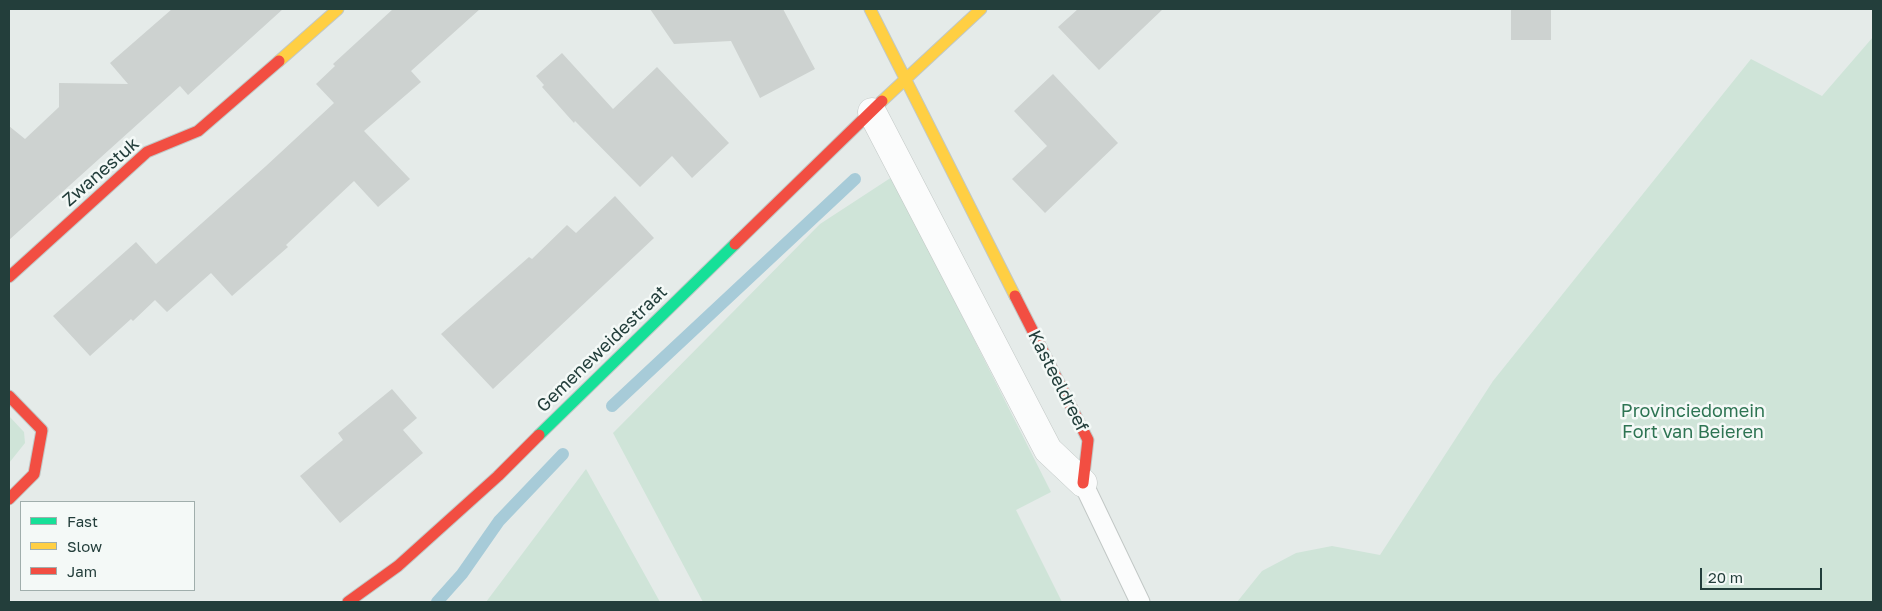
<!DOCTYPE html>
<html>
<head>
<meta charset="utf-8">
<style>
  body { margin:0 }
  #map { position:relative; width:1882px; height:611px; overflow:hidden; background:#e5ebe9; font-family:"Golos Text",sans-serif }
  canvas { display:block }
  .frame { position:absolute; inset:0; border:10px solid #233e3b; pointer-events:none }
  .legend { position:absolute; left:20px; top:501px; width:175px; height:90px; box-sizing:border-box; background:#f4f9f7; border:1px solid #a0aeac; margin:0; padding:6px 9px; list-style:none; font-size:15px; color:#233e3b }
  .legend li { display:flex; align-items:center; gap:10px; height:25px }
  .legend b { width:25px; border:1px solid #a0aeac }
  .scale { position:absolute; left:1700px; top:568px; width:122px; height:22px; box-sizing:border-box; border:2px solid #233e3b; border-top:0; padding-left:6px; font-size:15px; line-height:18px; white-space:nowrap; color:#233e3b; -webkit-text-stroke:4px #f4f9f7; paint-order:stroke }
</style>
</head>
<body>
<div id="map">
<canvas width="1882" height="611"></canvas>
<div class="frame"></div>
<ul class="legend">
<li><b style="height:6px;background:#16e098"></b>Fast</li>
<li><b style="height:6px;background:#ffcf43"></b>Slow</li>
<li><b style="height:6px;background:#f24e42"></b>Jam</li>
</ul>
<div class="scale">20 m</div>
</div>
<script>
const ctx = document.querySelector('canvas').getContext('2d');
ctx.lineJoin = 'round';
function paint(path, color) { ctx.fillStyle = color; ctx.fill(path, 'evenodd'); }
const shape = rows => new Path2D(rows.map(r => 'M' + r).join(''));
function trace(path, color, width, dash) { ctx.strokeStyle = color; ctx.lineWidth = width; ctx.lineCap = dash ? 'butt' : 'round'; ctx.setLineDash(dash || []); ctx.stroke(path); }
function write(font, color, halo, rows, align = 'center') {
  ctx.font = font + ' "Golos Text",sans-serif'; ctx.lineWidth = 5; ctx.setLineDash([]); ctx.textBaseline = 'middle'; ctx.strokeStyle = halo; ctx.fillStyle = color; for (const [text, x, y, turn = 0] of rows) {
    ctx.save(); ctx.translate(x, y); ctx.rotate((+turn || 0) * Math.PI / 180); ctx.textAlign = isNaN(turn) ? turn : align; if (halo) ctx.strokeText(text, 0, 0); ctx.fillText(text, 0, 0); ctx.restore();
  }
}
paint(shape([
  [1873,37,1873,602,1237,602,1262,571,1296,553,1332,546,1380,555,1493,381,1751,59,1822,96],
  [892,177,1051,492,1016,510,1062,602,703,602,613,433,820,224],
  [9,416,24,432,25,443,9,463],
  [586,469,660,602,486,602]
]), '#cfe4d8');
trace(shape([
  [612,406,855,179],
  [437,602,462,574,499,521,563,454]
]), '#a7cbd8', 12);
paint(shape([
  [172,9,283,9,188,95,180,86,9,240,9,126,25,139,59,107,59,83,128,84,110,63],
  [393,9,480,9,411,71,421,82,364,131,410,179,378,207,354,181,286,245,288,247,232,296,211,273,167,312,155,300,133,321,131,319,90,356,53,316,136,242,156,264,266,166,334,103,316,84,335,66,333,64],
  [650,9,783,9,815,69,760,98,731,41,674,44],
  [1078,9,1163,9,1099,70,1058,27],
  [1511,9,1551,9,1551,40,1511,40],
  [562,53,613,109,657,67,729,143,692,178,672,156,640,187,575,121,574,123,542,87,544,85,536,76],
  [1053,74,1118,143,1045,213,1012,179,1047,146,1014,111],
  [615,196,654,238,493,389,441,334,529,257,532,259,567,225,576,233],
  [392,389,417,418,403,430,423,453,340,523,300,476,343,440,338,433]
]), '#cdd2d0');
const lane = shape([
  [1083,483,1140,602]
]);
const street = shape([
  [872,112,1048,450,1083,483]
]);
const fast = shape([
  [539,435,735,244]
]);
const slow = shape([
  [870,9,1015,296],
  [279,61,338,9],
  [882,101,981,9]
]);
const jam = shape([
  [735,244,882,101],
  [9,277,147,152,198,131,279,61],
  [1015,296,1088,440,1083,483],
  [9,396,42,430,34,474,9,499],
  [348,602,398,566,498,476,539,435]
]);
trace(lane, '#c2c8c6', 21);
trace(street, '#c2c8c6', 29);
trace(fast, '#c1c8c6', 13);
trace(slow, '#c1c8c6', 13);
trace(jam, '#c1c8c6', 13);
trace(lane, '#fbfcfc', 19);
trace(street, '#fbfcfc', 28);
trace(fast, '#16e098', 11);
trace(slow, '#ffcf43', 11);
trace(jam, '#f24e42', 11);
write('18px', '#233e3b', '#f4f9f7', [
  ["Zwanestuk",101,172,-41],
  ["Gemeneweidestraat",602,349,-44],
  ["Kasteeldreef",1058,381,63]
]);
write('18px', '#2e7453', '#f4f9f7', [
  ["Provinciedomein",1693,411],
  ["Fort van Beieren",1693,432]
]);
</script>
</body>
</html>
